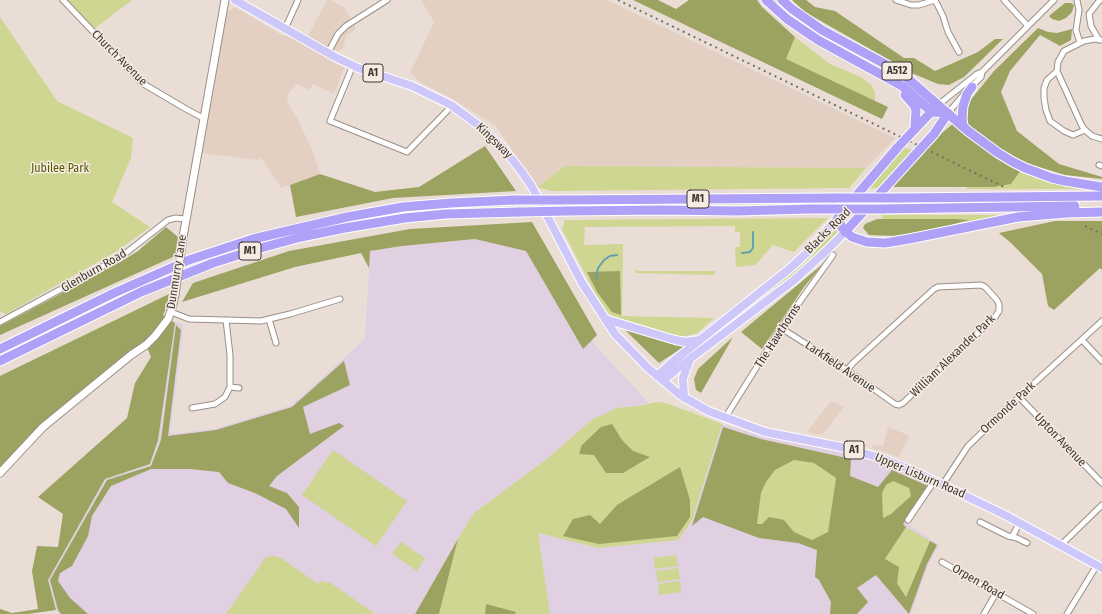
<!DOCTYPE html>
<html>
<head>
<meta charset="utf-8">
<style>
  body { margin:0 }
  canvas { display:block; background:#eaddd5 }
</style>
</head>
<body>
<canvas width="1102" height="614"></canvas>
<script>
const ctx = document.querySelector('canvas').getContext('2d');
ctx.lineJoin = 'round';
function paint(path, color) { ctx.fillStyle = color; ctx.fill(path, 'evenodd'); }
const shape = rows => new Path2D(rows.map(r => 'M' + r).join(''));
function trace(path, color, width, dash) { ctx.strokeStyle = color; ctx.lineWidth = width; ctx.lineCap = dash ? 'butt' : 'round'; ctx.setLineDash(dash || []); ctx.stroke(path); }
function write(font, color, halo, rows, align = 'center') {
  ctx.font = font + ' "Fira Sans Condensed",sans-serif'; ctx.lineWidth = 3; ctx.setLineDash([]); ctx.textBaseline = 'middle'; ctx.strokeStyle = halo; ctx.fillStyle = color; for (const [text, x, y, turn = 0] of rows) {
    ctx.save(); ctx.translate(x, y); ctx.rotate((+turn || 0) * Math.PI / 180); ctx.textAlign = isNaN(turn) ? turn : align; if (halo) ctx.strokeText(text, 0, 0); ctx.fillText(text, 0, 0); ctx.restore();
  }
}
paint(shape([
  [327,0,331,0,345,8,356,29,347,35,344,42,346,43,340,51,325,47,307,38],
  [421,0,607,0,895,138,866,168,565,166,537,187,496,126,451,98,423,84,410,73,434,22],
  [235,7,283,36,285,35,345,66,334,94,313,84,309,90,297,84,287,95,288,103,297,118,314,154,320,174,281,188,261,158,258,160,200,153,226,12],
  [831,401,844,407,822,435,807,432],
  [888,427,910,436,898,457,872,448,873,444,883,446]
]), '#e3d0c3');
paint(shape([
  [536,237,594,344,649,403,638,406,616,408,605,414,602,415,569,439,548,458,474,513,415,614,59,614,56,610,48,580,105,479,151,464,158,440,175,323,183,323,183,331,170,434,214,429,292,405,365,339,370,251,402,246,475,239],
  [722,424,762,436,836,450,866,458,896,468,932,484,906,522,939,545,928,565,911,614,550,614,538,533,599,548,692,520]
]), '#e0d0e2');
paint(shape([
  [66,0,132,0,94,29],
  [772,0,778,0,806,24,829,39,891,73,921,97,919,97,896,78,881,69,816,34,787,14],
  [0,17,57,101,133,138,131,158,112,202,150,227,117,251,6,314,0,311],
  [795,37,830,64,861,77,871,85,875,92,875,102,785,59],
  [904,147,913,151,880,188,867,188],
  [565,166,866,168,849,188,551,191,537,187],
  [1021,170,1064,185,1080,189,967,189,967,187,1011,184],
  [881,215,1014,215,965,225,963,222,967,220,883,219],
  [828,218,794,252,773,245,755,265,736,267,735,247,740,247,740,232,735,232,735,226,585,227,584,245,623,244,622,316,714,318,697,333,686,336,678,336,616,317,609,314,595,293,562,229,565,220],
  [836,230,839,233,793,275,774,288,773,287,791,274,804,263],
  [636,268,637,271,715,271,715,275,635,273],
  [657,402,666,403,722,424,692,520,678,540,599,548,538,533,550,614,439,614,458,539,474,513,548,458,594,418,605,414,616,408,638,406],
  [333,450,407,501,376,546,302,495],
  [794,460,814,463,836,478,828,532,812,540,794,532,784,520,757,524,761,493,766,482,775,470],
  [893,481,910,488,911,496,891,514,882,518,882,493,886,485],
  [906,527,930,541,907,597,897,583,885,559],
  [401,542,425,558,417,571,392,554],
  [676,555,678,566,655,569,654,558],
  [273,556,281,558,318,584,320,580,323,582,331,583,375,614,226,614,266,557],
  [678,568,680,579,658,582,656,571],
  [680,581,681,592,659,595,658,584]
]), '#ced691');
paint(shape([
  [633,0,658,0,676,9,689,0,757,0,762,7,795,37,786,59,888,107,882,119],
  [792,0,806,0,815,7,835,11,904,58,914,58,935,71,978,52,995,39,1003,39,964,77,949,85,938,84,914,74,805,12],
  [1065,3,1071,3,1074,5,1072,12,1066,18,1059,21,1052,19,1049,16],
  [1038,28,1048,32,1057,33,1072,29,1071,40,1060,46,1040,35,1010,71,1001,92,1017,131,1059,164,1102,177,1102,179,1065,175,1026,163,1011,184,993,187,892,187,943,132,954,123,969,102,994,71],
  [485,146,516,191,393,198,296,217,290,185,320,174,375,192,419,187],
  [877,219,955,219,969,220,933,230,896,236,869,235,863,228,865,224],
  [1055,221,1102,221,1102,270,1100,268,1054,310,1048,306,1042,274,1011,243,999,233],
  [532,222,597,335,583,349,526,251,475,239,402,246,370,251,369,268,361,253,295,267,182,302,193,283,289,251,410,229],
  [166,227,178,237,175,256,0,335,0,326,122,261,138,251],
  [824,263,804,287,762,349,741,332],
  [620,271,621,315,612,312,597,292,587,272],
  [169,294,167,305,163,315,175,323,158,440,150,464,105,479,48,580,56,610,28,614,0,614,0,609,12,613,38,609,32,571,37,546,58,547,63,514,38,497,127,418,135,383,151,357,146,345,43,427,0,473,0,376],
  [176,325,181,330,168,436,216,430,292,407,344,361,350,385,303,407,310,434,339,423,344,426,277,476,269,486,287,493,299,507,299,528,286,509,255,493,228,483,219,472,190,469,151,469,111,486,92,516,88,536,72,566,60,573,58,581,70,598,88,614,61,614,58,610,50,580,107,480,151,466,161,440],
  [623,328,685,346,659,363,624,329],
  [733,337,701,393,696,390,694,379,698,369],
  [612,424,622,440,633,451,650,457,623,473,606,473,594,455,579,454,582,445,601,427],
  [723,427,761,439,851,459,850,476,878,487,892,470,928,486,903,524,906,527,885,559,899,567,897,583,906,597,930,541,937,545,927,564,909,614,876,575,857,588,868,602,857,614,830,614,831,602,819,580,815,577,817,550,798,543,759,538,703,517,692,526],
  [794,460,814,463,836,478,828,532,812,540,794,532,784,520,769,517,762,524,757,524,761,493,766,482,775,470],
  [893,481,909,488,911,496,891,514,883,518,882,493,886,485],
  [680,467,690,500,690,517,677,536,599,544,563,536,573,519,590,515,600,524,617,505],
  [458,539,439,614,415,614],
  [486,604,516,612,515,614,485,614]
]), '#9ca360');
trace(shape([
  [742,253,750,252,753,248,753,232],
  [596,278,598,268,604,260,610,256,617,255]
]), '#64a0b0', 2);
const street = shape([
  [63,0,142,83,186,109,203,118],
  [896,0,911,5,919,5,935,0],
  [935,0,943,16,948,32,959,52],
  [1004,0,1028,26],
  [1077,0,1079,10,1076,30,1080,43],
  [285,29,298,0],
  [1099,40,1091,26,1089,14,1100,0],
  [1102,40,1095,39,1084,41,1064,51,1058,62,1057,71,1082,126,1085,130,1092,136,1102,139],
  [328,53,338,34,346,26,387,0],
  [353,65,330,121,407,152,447,111,451,105],
  [1057,71,1047,80,1044,88,1044,98,1046,110,1050,121,1064,131,1073,135,1085,130],
  [971,87,981,77,982,72],
  [938,105,977,74,982,72,1054,0],
  [948,113,965,93],
  [1099,165,1102,166],
  [171,312,189,319,261,321,290,314,340,299],
  [269,319,276,343],
  [0,322,122,256,168,220,176,218,185,219],
  [781,328,847,370,895,404,899,405,903,403,995,317,999,311,999,304,997,300,985,287,981,285,938,287,934,289,853,363,847,370],
  [1082,340,1102,361],
  [230,387,239,388],
  [1019,397,1102,483],
  [192,408,215,404,225,397,230,387,230,355,226,320],
  [725,418,781,328,833,255],
  [943,484,968,446,1019,397,1102,321],
  [908,520,935,480],
  [980,522,1008,536,1017,538,1027,543],
  [1012,537,1020,522],
  [1061,545,1102,505],
  [942,562,1033,614],
  [984,614,996,593],
  [1067,614,1097,565]
]);
const secondary = shape([
  [183,237,225,0],
  [0,473,43,427,131,355,146,345,155,336,168,319,172,308,175,295]
]);
const primary = shape([
  [235,0,335,57,358,68,412,86,451,105,482,128,503,148,522,172,532,187,582,283,615,334,648,368,680,395,708,411,765,432,841,447,884,459,918,473,1005,515,1102,568],
  [605,319,675,340,685,342,700,340],
  [657,376,676,359,788,270,808,252,838,217],
  [663,381,678,368,793,281,825,252,845,232],
  [684,398,683,378,689,362]
]);
const highway = shape([
  [766,0,787,19,818,40,902,86,932,112,948,113],
  [782,0,792,9,822,30,885,64,906,77,968,131,998,153,1013,162,1025,168,1052,178,1065,181,1102,187],
  [905,95,914,105,916,110,915,128],
  [963,126,962,119,963,106,967,94,972,87],
  [914,130,936,107],
  [934,134,948,113],
  [898,147,838,217,842,228,852,237,867,242,885,243,909,239,1018,217,1067,213,1102,212],
  [900,198,1102,196],
  [562,200,834,198],
  [881,209,1075,206],
  [567,211,662,210,737,211,810,209],
  [845,232,914,156],
  [0,349,114,293,189,260,253,239,347,217,403,207,451,203,514,200],
  [0,361,141,292,213,263,257,249,301,237,345,228,405,218,446,214,520,212]
]);
trace(street, '#9a8f87', 7);
trace(secondary, '#9a8f87', 9);
trace(primary, '#fff', 10);
trace(highway, '#fff', 11);
trace(street, '#fff', 5);
trace(secondary, '#fff', 7);
trace(primary, '#cec7fa', 8);
trace(highway, '#aea1f7', 9);
trace(shape([
  [618,0,1004,187],
  [1085,226,1102,234]
]), '#766f6a', 2, [2, 4]);
const secondaryBridge = shape([
  [175,295,183,237]
]);
const highwayBridge = shape([
  [898,147,914,130],
  [914,156,934,134],
  [834,198,900,198],
  [514,200,562,200],
  [810,209,881,209],
  [520,212,567,211]
]);
trace(secondaryBridge, '#9a8f87', 9, []);
trace(highwayBridge, '#fff', 11, []);
trace(secondaryBridge, '#fff', 7);
trace(highwayBridge, '#aea1f7', 9);
for (const [x, y, w] of [
  [897,71,30],
  [373,73,20],
  [698,199,22],
  [250,251,22],
  [854,450,20]
]) { const box = new Path2D(); box.roundRect(x - w / 2, y - 9, w, 18, 3); ctx.fillStyle = '#f7ebe2'; ctx.fill(box); trace(box, '#3d3835', 1); }
write('bold 11px', '#3d3835', null, [
  ["A512",897,71],
  ["A1",373,73],
  ["M1",698,199],
  ["M1",250,251],
  ["A1",854,450]
]);
write('12px', '#3d3835', '#f7ebe2', [
  ["Church Avenue",119,58,45],
  ["Kingsway",494,141,44],
  ["Blacks Road",828,231,-45],
  ["Glenburn Road",94,271,-30],
  ["Dunmurry Lane",177,272,-81],
  ["The Hawthorns",778,336,-57],
  ["William Alexander Park",953,356,-44],
  ["Larkfield Avenue",840,367,34],
  ["Ormonde Park",1008,408,-43],
  ["Upton Avenue",1060,440,46],
  ["Upper Lisburn Road",920,476,23],
  ["Orpen Road",978,582,30]
]);
write('12px', '#555a08', '#f7ebe2', [
  ["Jubilee Park",60,169]
]);
</script>
</body>
</html>
